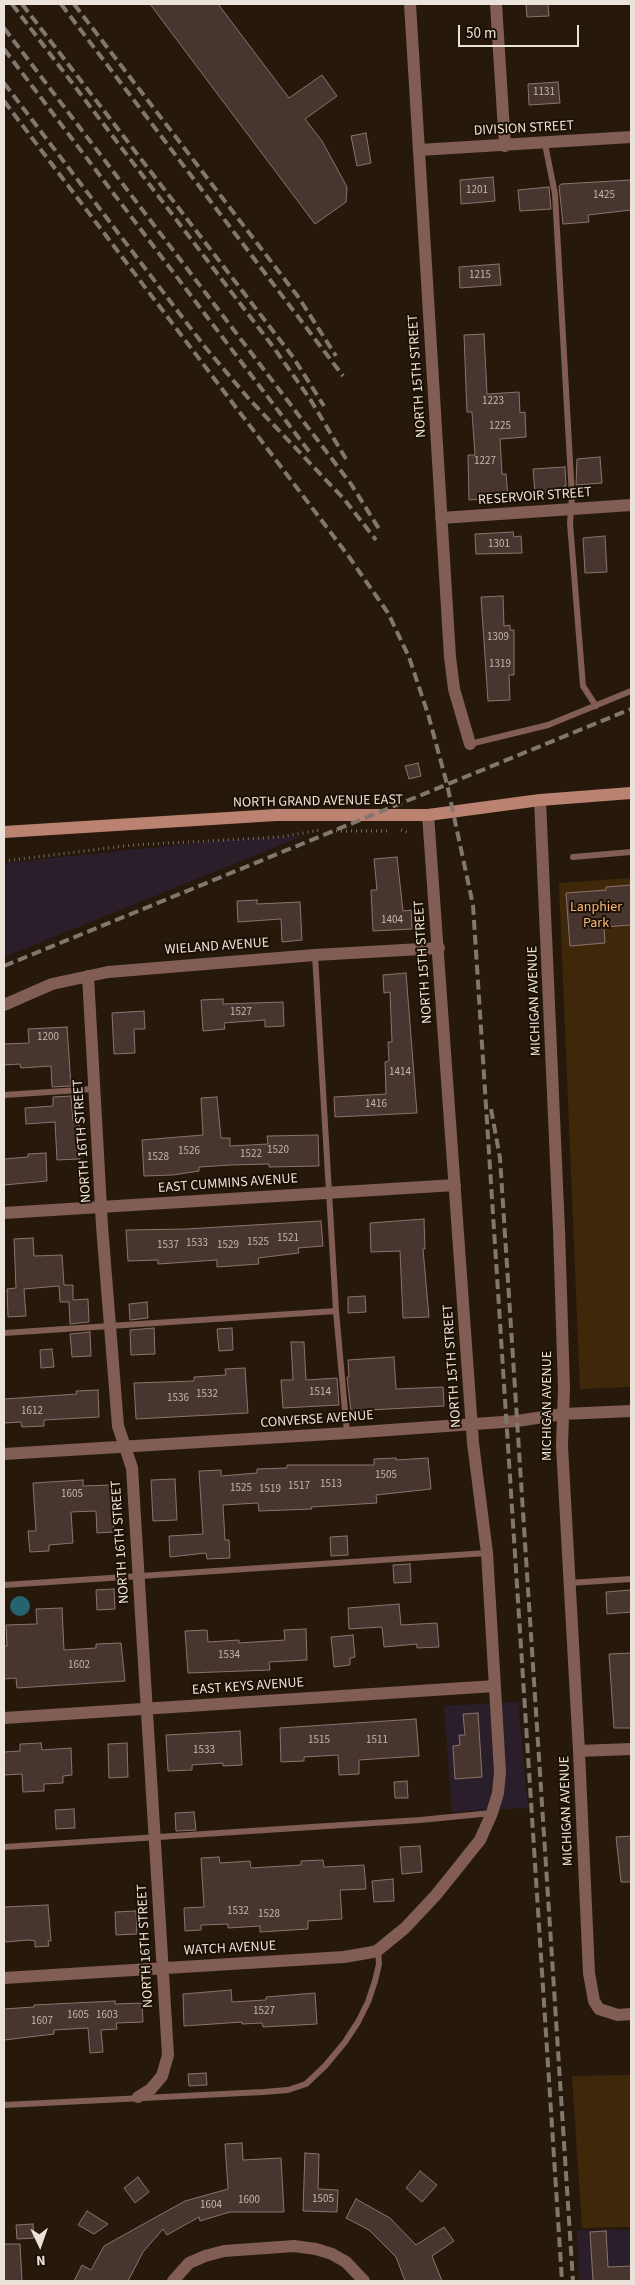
<!DOCTYPE html>
<html>
<head>
<meta charset="utf-8">
<style>
  body { margin:0 }
  #map { position:relative; width:635px; height:2285px; overflow:hidden; background:#26190c; font-family:"Source Sans 3",sans-serif }
  canvas { display:block }
  .frame { position:absolute; inset:0; border:5px solid #ebe2d9; pointer-events:none }
  .north { position:absolute; left:15px; top:2220px; width:50px; height:50px; -webkit-text-stroke:4px #1c1004; paint-order:stroke; rotate:177deg; font-size:14px; font-weight:700; line-height:20px; text-align:center; color:#ebe2d9 }
  .north::after { content:''; display:block; margin:auto; width:18px; height:22px; background:#ebe2d9; clip-path:polygon(50% 0,100% 100%,50% 72%,0 100%) }
  .scale { position:absolute; left:458px; top:25px; width:121px; height:22px; box-sizing:border-box; border:2px solid #ebe2d9; border-top:0; padding-left:6px; font-size:15px; line-height:18px; white-space:nowrap; color:#ebe2d9; -webkit-text-stroke:4px #1c1004; paint-order:stroke }
</style>
</head>
<body>
<div id="map">
<canvas width="635" height="2285"></canvas>
<div class="frame"></div>
<div class="north">N</div>
<div class="scale">50 m</div>
</div>
<script>
const ctx = document.querySelector('canvas').getContext('2d');
ctx.lineJoin = 'round';
function paint(path, color) { ctx.fillStyle = color; ctx.fill(path, 'evenodd'); }
const shape = rows => new Path2D(rows.map(r => 'M' + r).join(''));
function trace(path, color, width, dash) { ctx.strokeStyle = color; ctx.lineWidth = width; ctx.lineCap = dash ? 'butt' : 'round'; ctx.setLineDash(dash || []); ctx.stroke(path); }
function write(font, color, halo, rows, align = 'center') {
  ctx.font = font + ' "Source Sans 3",sans-serif'; ctx.lineWidth = 4; ctx.setLineDash([]); ctx.textBaseline = 'middle'; ctx.strokeStyle = halo; ctx.fillStyle = color; for (const [text, x, y, turn = 0] of rows) {
    ctx.save(); ctx.translate(x, y); ctx.rotate((+turn || 0) * Math.PI / 180); ctx.textAlign = isNaN(turn) ? turn : align; if (halo) ctx.strokeText(text, 0, 0); ctx.fillText(text, 0, 0); ctx.restore();
  }
}
paint(shape([
  [303,836,4,957,4,863,215,841],
  [518,1702,528,1808,452,1812,444,1706],
  [577,2230,631,2230,631,2281,579,2281]
]), '#2b1e2b');
paint(shape([
  [631,878,631,1387,580,1389,559,883],
  [631,2075,631,2227,582,2228,572,2076]
]), '#3f270a');
paint(shape([
  '10 1606a10 10 0 1 1 20 0a10 10 0 1 1-20 0Z'
]), '#25646f');
const building = shape([
  [150,4,218,4,289,98,322,75,337,96,305,119,322,141,347,187,346,202,315,224,150,4],
  [526,4,548,4,549,16,527,17,526,4],
  [558,82,560,103,529,105,528,84,558,82],
  [366,133,371,163,357,166,351,136,366,133],
  [493,177,495,201,461,204,460,180,493,177],
  [631,180,631,210,588,215,589,222,563,224,559,186,561,184,631,180],
  [549,187,551,209,520,211,518,190,549,187],
  [499,264,501,285,460,288,459,267,499,264],
  [484,334,487,394,519,392,520,413,525,412,526,437,500,439,502,474,506,474,508,497,469,500,468,455,475,455,472,412,467,412,464,335,484,334],
  [600,457,602,483,576,485,577,459,600,457],
  [565,467,566,486,564,486,564,491,535,493,533,469,565,467],
  [513,532,514,537,521,536,522,553,476,554,475,534,513,532],
  [605,536,607,572,585,573,583,538,605,536],
  [503,596,504,626,510,625,510,630,514,630,514,675,509,675,510,700,488,701,481,597,503,596],
  [418,763,421,776,409,779,405,766,418,763],
  [397,857,403,911,411,910,412,929,373,931,371,890,377,890,374,859,397,857],
  [631,885,631,925,604,927,605,943,570,946,566,893,606,890,606,887,631,885],
  [257,900,257,904,300,902,302,940,282,942,281,919,238,922,237,901,257,900],
  [406,973,417,1113,335,1117,334,1097,386,1094,385,1062,389,1061,388,1042,392,1042,390,992,384,993,383,975,406,973],
  [223,999,223,1004,283,1002,284,1026,265,1027,265,1020,224,1023,225,1029,203,1031,201,1000,223,999],
  [144,1011,145,1029,134,1029,135,1053,114,1054,112,1013,144,1011],
  [67,1027,71,1086,52,1087,51,1066,21,1068,20,1064,4,1065,4,1044,29,1043,28,1029,67,1027],
  [71,1096,73,1121,79,1121,80,1159,57,1160,55,1122,26,1124,25,1108,53,1106,53,1097,71,1096],
  [217,1097,221,1138,230,1138,230,1146,268,1144,267,1136,318,1135,319,1166,269,1167,269,1164,231,1165,199,1167,199,1171,173,1175,144,1176,142,1140,203,1135,201,1098,217,1097],
  [46,1153,47,1181,4,1185,4,1159,28,1157,28,1154,46,1153],
  [424,1219,425,1249,423,1249,429,1317,403,1318,400,1251,371,1252,370,1223,424,1219],
  [321,1221,323,1246,298,1248,299,1253,258,1258,259,1264,217,1267,217,1260,158,1264,158,1260,128,1261,126,1230,186,1229,321,1221],
  [33,1238,34,1256,62,1255,64,1285,73,1285,73,1300,88,1299,89,1322,70,1324,69,1302,60,1302,59,1286,24,1289,26,1316,8,1317,7,1289,16,1288,14,1239,33,1238],
  [365,1296,366,1312,348,1313,348,1297,365,1296],
  [147,1302,148,1318,130,1320,129,1304,147,1302],
  [154,1328,155,1354,131,1355,130,1330,154,1328],
  [232,1328,233,1350,219,1351,217,1329,232,1328],
  [90,1332,91,1356,72,1357,70,1334,90,1332],
  [291,1342,304,1342,306,1380,337,1378,339,1405,283,1408,281,1380,293,1380,291,1342],
  [52,1349,54,1367,41,1368,40,1350,52,1349],
  [394,1357,396,1389,443,1387,444,1406,351,1411,347,1377,349,1377,348,1360,394,1357],
  [245,1368,248,1413,136,1419,134,1383,194,1381,194,1377,226,1375,225,1369,245,1368],
  [98,1390,99,1417,44,1420,44,1426,22,1427,21,1422,4,1423,4,1399,77,1394,76,1391,98,1390],
  [396,1458,396,1460,428,1458,431,1489,376,1495,377,1503,311,1507,312,1509,259,1511,258,1503,223,1505,225,1540,229,1540,230,1558,207,1559,206,1553,170,1557,169,1536,203,1534,199,1471,221,1470,221,1476,257,1473,257,1469,287,1468,287,1465,374,1465,374,1459,396,1458],
  [175,1479,177,1520,153,1521,151,1480,175,1479],
  [83,1480,83,1486,111,1485,114,1532,97,1533,96,1511,71,1512,73,1543,49,1545,49,1551,30,1552,28,1531,36,1531,33,1483,83,1480],
  [347,1536,348,1555,331,1556,330,1537,347,1536],
  [410,1564,411,1582,394,1583,393,1565,410,1564],
  [114,1589,115,1609,97,1610,96,1590,114,1589],
  [631,1590,631,1612,607,1614,606,1592,631,1590],
  [399,1604,401,1625,437,1623,439,1647,417,1648,417,1644,384,1647,382,1627,349,1629,348,1608,399,1604],
  [62,1608,64,1650,96,1648,96,1644,121,1643,125,1681,17,1688,16,1678,4,1679,4,1646,7,1646,6,1625,37,1624,36,1609,62,1608],
  [306,1629,307,1660,269,1662,270,1670,188,1673,185,1631,207,1630,208,1642,239,1640,239,1643,285,1640,284,1630,306,1629],
  [353,1635,355,1657,350,1658,350,1665,334,1667,331,1637,353,1635],
  [631,1653,631,1728,614,1728,609,1654,631,1653],
  [478,1713,482,1777,455,1779,453,1746,460,1745,459,1735,465,1735,463,1714,478,1713],
  [416,1719,419,1756,359,1760,359,1774,339,1775,338,1755,304,1757,304,1761,281,1762,280,1728,416,1719],
  [240,1731,242,1765,223,1766,223,1763,192,1765,192,1770,168,1771,166,1735,240,1731],
  [41,1743,42,1750,71,1748,72,1775,63,1776,63,1783,44,1784,44,1791,23,1792,22,1774,4,1775,4,1752,20,1751,20,1744,41,1743],
  [127,1743,128,1777,109,1778,108,1744,127,1743],
  [407,1781,408,1798,395,1798,394,1782,407,1781],
  [74,1809,75,1828,56,1829,55,1810,74,1809],
  [194,1812,196,1830,176,1831,175,1813,194,1812],
  [631,1836,631,1882,621,1882,616,1837,631,1836],
  [420,1846,422,1872,402,1874,400,1847,420,1846],
  [219,1857,220,1863,250,1861,251,1868,301,1865,301,1861,323,1860,324,1867,364,1865,366,1889,340,1890,342,1919,308,1921,308,1929,260,1932,260,1926,228,1928,228,1924,201,1925,201,1930,185,1931,184,1908,204,1907,201,1858,219,1857],
  [393,1879,394,1901,374,1902,372,1881,393,1879],
  [48,1905,51,1941,48,1941,49,1946,35,1947,35,1941,28,1940,6,1942,4,1939,4,1907,48,1905],
  [136,1911,137,1934,116,1935,115,1912,136,1911],
  [231,1990,232,2002,266,2000,266,1997,315,1993,317,2024,263,2027,262,2023,242,2024,242,2022,184,2026,183,1994,231,1990],
  [115,2001,115,2004,142,2003,143,2022,116,2023,117,2029,101,2030,103,2052,90,2053,88,2028,54,2030,54,2034,4,2040,4,2009,34,2007,34,2005,115,2001],
  [206,2073,207,2085,189,2086,188,2074,206,2073],
  [242,2143,243,2160,281,2158,284,2212,230,2212,200,2221,199,2217,167,2235,163,2229,143,2252,128,2281,74,2281,82,2265,91,2270,104,2246,185,2201,228,2189,225,2144,242,2143],
  [305,2153,319,2154,318,2189,338,2190,337,2212,303,2211,305,2153],
  [420,2171,437,2185,422,2202,406,2188,420,2171],
  [138,2177,149,2192,135,2203,124,2188,138,2177],
  [356,2199,390,2218,416,2245,444,2227,454,2241,432,2256,442,2281,405,2281,396,2257,369,2230,346,2218,356,2199],
  [87,2211,108,2224,94,2234,78,2225,87,2211],
  [33,2224,34,2238,17,2239,16,2225,33,2224],
  [606,2231,608,2267,631,2266,631,2281,593,2281,590,2232,606,2231],
  [4,2244,20,2244,22,2281,4,2281,4,2244]
]);
paint(building, '#49352f');
trace(building, '#8b736d', 1);
trace(shape([
  [401,830,410,833],
  [331,831,387,831],
  [4,861,133,845,280,837,320,830]
]), '#786c61', 3, [1, 4]);
trace(shape([
  [545,144,555,194,572,497,570,523,583,686,596,706],
  [470,744,548,725,631,691],
  [573,857,631,852],
  [315,955,336,1311,347,1433],
  [4,1095,94,1089],
  [4,1333,336,1311],
  [569,1583,631,1579],
  [4,1585,487,1553],
  [4,1847,420,1820,492,1813],
  [4,2105,263,2092,288,2090,306,2084,325,2066,345,2042,358,2022,368,2002,375,1981,379,1964,378,1950]
]), '#815d53', 6);
trace(shape([
  [410,4,450,657,454,689,470,744],
  [496,4,505,146],
  [419,150,631,137],
  [441,518,631,505],
  [540,800,559,1230,564,1389,562,1446,579,1751,589,1973,594,2001,599,2009,618,2015,631,2014],
  [88,976,102,1226,118,1426,132,1468,168,2055,162,2076,151,2089,138,2097],
  [4,1005,52,984,108,972,315,955,439,948],
  [4,1213,455,1185],
  [4,1454,347,1433,517,1421,563,1414,631,1411],
  [4,1718,495,1686],
  [579,1751,631,1749],
  [4,1978,344,1957,373,1952,378,1950,405,1928,436,1895,480,1840,492,1813,498,1793,500,1772,487,1553,473,1443,428,815],
  [173,2281,189,2263,205,2256,224,2251,294,2246,316,2249,332,2254,346,2262,364,2281]
]), '#815d53', 12);
trace(shape([
  [4,832,276,815,428,815,540,800,631,793]
]), '#bb8271', 12);
trace(shape([
  [12,4,274,348,310,399,346,459],
  [22,4,293,357,324,406],
  [61,4,343,376],
  [74,4,299,298,336,356],
  [4,28,351,484,381,532],
  [4,49,311,454],
  [4,83,205,347,249,399,344,499,376,540],
  [4,101,347,554,388,613,409,657,428,714,447,784,473,905,562,2281],
  [4,966,631,709],
  [491,1109,500,1158,573,2281]
]), '#82776c', 4, [10, 5]);
write('11px', '#c2b7ae', null, [
  ["1131",544,93],
  ["1201",477,191],
  ["1425",604,196],
  ["1215",480,276],
  ["1223",493,402],
  ["1225",500,427],
  ["1227",485,462],
  ["1301",499,545],
  ["1309",498,638],
  ["1319",500,665],
  ["1404",392,921],
  ["1527",241,1013],
  ["1200",48,1038],
  ["1414",400,1073],
  ["1416",376,1105],
  ["1520",278,1151],
  ["1526",189,1152],
  ["1522",251,1155],
  ["1528",158,1158],
  ["1521",288,1239],
  ["1525",258,1243],
  ["1533",197,1244],
  ["1537",168,1246],
  ["1529",228,1246],
  ["1514",320,1393],
  ["1532",207,1395],
  ["1536",178,1399],
  ["1612",32,1412],
  ["1505",386,1476],
  ["1513",331,1485],
  ["1517",299,1487],
  ["1525",241,1489],
  ["1519",270,1490],
  ["1605",72,1495],
  ["1534",229,1656],
  ["1602",79,1666],
  ["1515",319,1741],
  ["1511",377,1741],
  ["1533",204,1751],
  ["1532",238,1912],
  ["1528",269,1915],
  ["1527",264,2012],
  ["1605",78,2016],
  ["1603",107,2016],
  ["1607",42,2022],
  ["1505",323,2200],
  ["1600",249,2201],
  ["1604",211,2206]
]);
write('14px', '#ebe2d9', '#1c1004', [
  ["DIVISION STREET",524,129,-3],
  ["NORTH 15TH STREET",418,376,-94],
  ["RESERVOIR STREET",535,497,-4],
  ["NORTH GRAND AVENUE EAST",318,802,-1],
  ["WIELAND AVENUE",217,947,-4],
  ["NORTH 15TH STREET",424,962,-94],
  ["MICHIGAN AVENUE",535,1001,-92],
  ["NORTH 16TH STREET",83,1141,-94],
  ["EAST CUMMINS AVENUE",228,1184,-4],
  ["NORTH 15TH STREET",453,1366,-94],
  ["MICHIGAN AVENUE",548,1406,-90],
  ["CONVERSE AVENUE",317,1420,-4],
  ["NORTH 16TH STREET",121,1542,-94],
  ["EAST KEYS AVENUE",248,1687,-4],
  ["MICHIGAN AVENUE",567,1811,-92],
  ["NORTH 16TH STREET",146,1946,-93],
  ["WATCH AVENUE",230,1949,-3]
]);
write('14px', '#f9b977', '#1c1004', [
  ["Lanphier",596,908],
  ["Park",596,924]
]);
</script>
</body>
</html>
